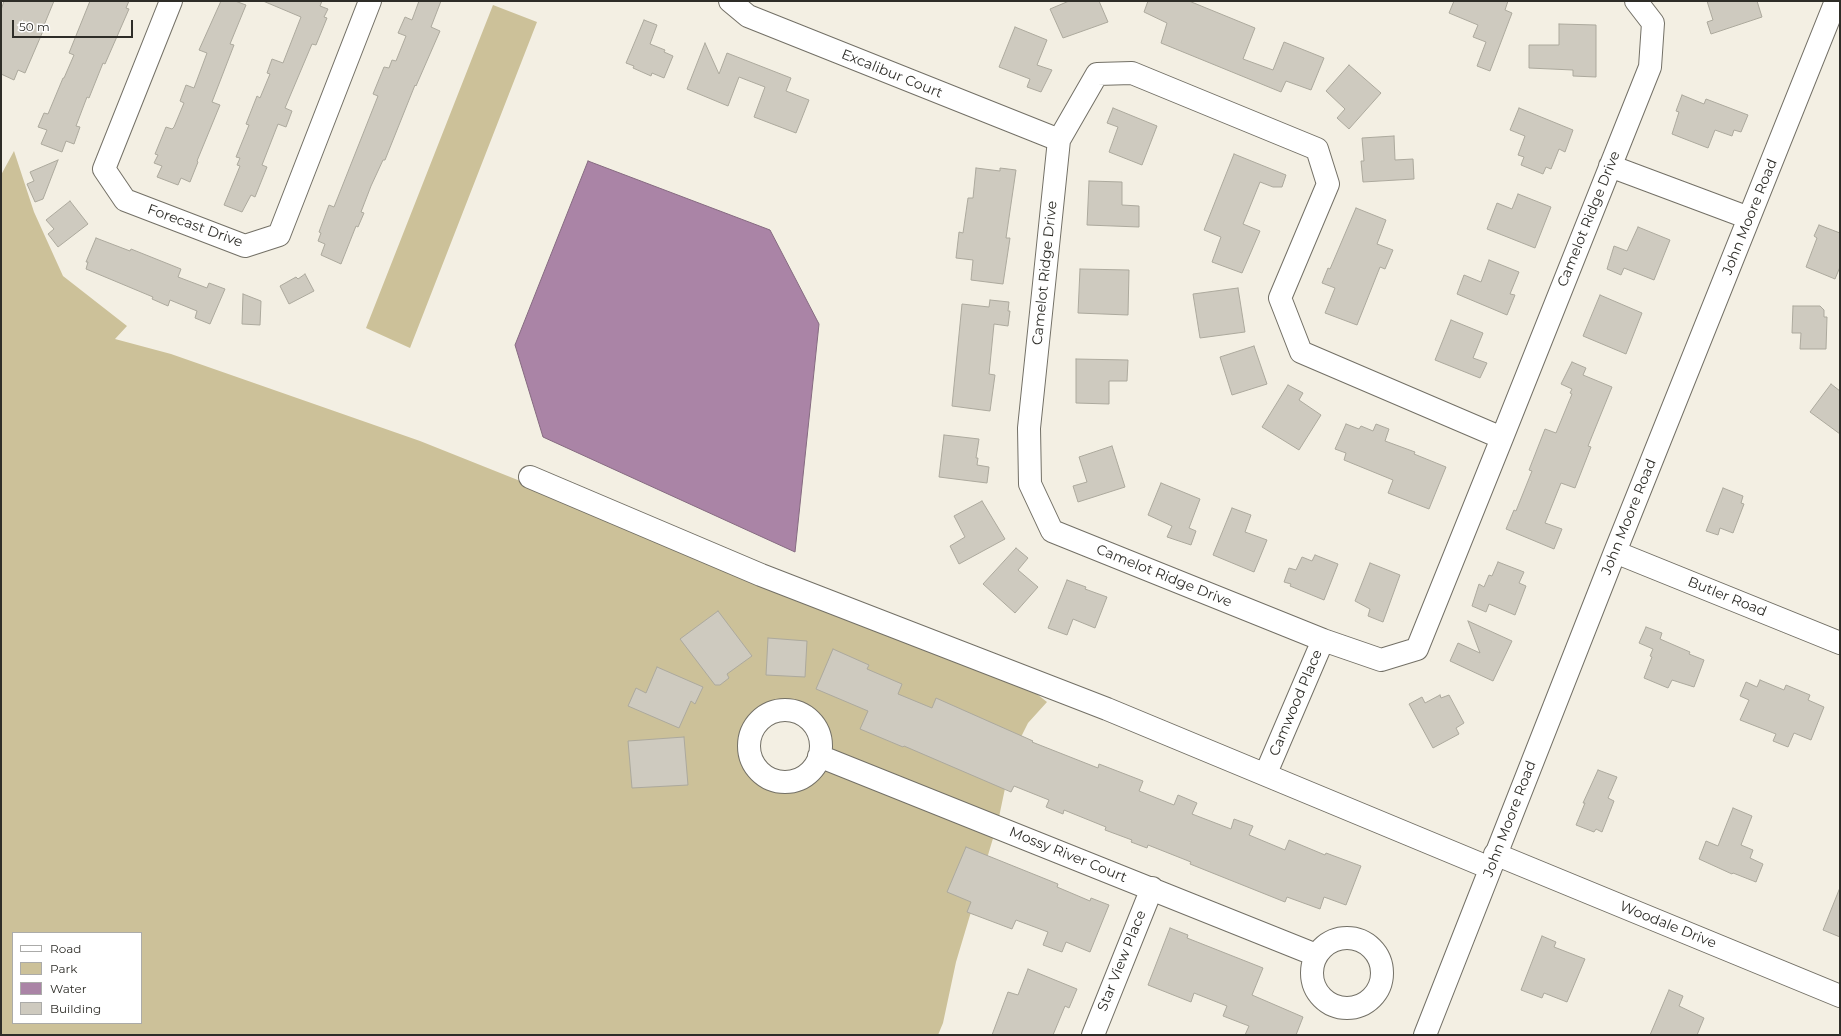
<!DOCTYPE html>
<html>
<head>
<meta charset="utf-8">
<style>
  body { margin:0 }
  #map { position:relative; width:1841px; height:1036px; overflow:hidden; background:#f3efe3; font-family:Montserrat,sans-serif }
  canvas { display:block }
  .frame { position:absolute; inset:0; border:2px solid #2e2d28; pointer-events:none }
  .legend { position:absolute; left:12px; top:932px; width:130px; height:92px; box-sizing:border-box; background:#fff; border:1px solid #ababa9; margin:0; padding:5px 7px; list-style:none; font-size:12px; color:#2e2d28 }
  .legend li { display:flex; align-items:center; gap:8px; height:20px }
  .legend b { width:20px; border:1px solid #ababa9 }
  .scale { position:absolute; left:12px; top:20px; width:121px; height:18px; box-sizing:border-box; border:2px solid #2e2d28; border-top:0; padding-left:5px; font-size:12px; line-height:14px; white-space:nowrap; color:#2e2d28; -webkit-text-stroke:3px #fff; paint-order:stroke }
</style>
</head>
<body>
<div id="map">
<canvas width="1841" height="1036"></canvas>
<div class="frame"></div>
<ul class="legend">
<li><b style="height:5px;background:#fff"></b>Road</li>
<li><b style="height:11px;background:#ccc199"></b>Park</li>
<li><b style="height:11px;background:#aa84a6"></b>Water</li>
<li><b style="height:11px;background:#cecabf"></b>Building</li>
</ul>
<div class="scale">50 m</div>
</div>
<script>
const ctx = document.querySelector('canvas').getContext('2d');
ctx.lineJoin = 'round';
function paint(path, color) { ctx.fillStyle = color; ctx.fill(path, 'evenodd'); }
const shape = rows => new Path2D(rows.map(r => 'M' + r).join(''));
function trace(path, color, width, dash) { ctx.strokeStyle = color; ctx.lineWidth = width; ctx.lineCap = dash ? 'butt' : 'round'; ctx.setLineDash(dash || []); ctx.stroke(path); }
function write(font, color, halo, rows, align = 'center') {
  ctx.font = font + ' Montserrat,sans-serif'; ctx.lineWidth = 3; ctx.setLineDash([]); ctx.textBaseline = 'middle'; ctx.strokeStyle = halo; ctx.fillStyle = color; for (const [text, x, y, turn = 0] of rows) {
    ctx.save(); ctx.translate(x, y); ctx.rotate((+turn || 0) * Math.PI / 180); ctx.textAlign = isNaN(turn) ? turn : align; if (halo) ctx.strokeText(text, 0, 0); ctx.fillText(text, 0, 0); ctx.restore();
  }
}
paint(shape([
  [493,5,537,22,410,348,366,328],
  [14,151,34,212,63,276,127,326,115,339,171,354,420,441,1019,680,1047,702,1028,723,1012,755,999,817,828,750,829,740,826,728,818,715,806,706,789,701,774,702,760,709,749,720,742,733,740,745,742,759,748,772,758,782,770,789,786,791,800,788,812,781,823,767,994,835,956,962,943,1023,938,1035,1,1035,1,175],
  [13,933,141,933,141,1023,13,1023]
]), '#ccc199');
const water = shape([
  [588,161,770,230,819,324,795,552,543,437,515,345,588,161]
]);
paint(water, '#aa84a6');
trace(water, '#856a80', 1);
const building = shape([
  [4,1,54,1,42,30,43,31,25,73,18,70,14,80,1,74,1,10,4,1],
  [90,1,129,1,126,8,129,9,105,64,103,63,89,98,87,97,76,126,80,127,74,144,66,141,62,152,41,144,47,130,38,127,44,113,48,114,63,78,64,78,74,55,69,53,90,1],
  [221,1,235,1,246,5,230,44,234,45,212,102,220,105,197,161,198,162,190,182,181,178,178,185,157,177,162,166,154,163,158,155,155,154,166,127,172,129,174,127,184,103,180,101,186,85,194,88,207,53,199,50,221,1],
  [263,1,322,1,320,6,328,9,324,17,327,18,316,45,312,44,285,108,292,111,286,127,278,124,262,165,267,167,255,197,251,195,242,212,224,205,240,166,237,165,240,158,236,157,249,125,246,124,257,96,260,98,270,74,267,73,272,59,283,63,301,17,263,1],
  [419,1,441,1,431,27,440,31,416,86,415,85,385,160,383,160,371,186,361,212,364,213,358,227,356,226,341,264,321,255,325,244,318,241,321,233,319,232,329,205,334,207,357,149,378,96,373,94,384,67,389,68,392,60,396,61,406,36,398,33,405,17,412,20,419,1],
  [1069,1,1099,1,1108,22,1063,38,1050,9,1069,1],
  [1148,1,1189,1,1255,28,1243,59,1273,70,1284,42,1324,58,1311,90,1286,81,1281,92,1161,43,1167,23,1144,12,1148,1],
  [1454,1,1508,1,1505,10,1512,13,1490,71,1477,66,1486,42,1473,37,1478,25,1449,13,1454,1],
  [1707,1,1757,1,1762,17,1711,34,1707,22,1713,20,1707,1],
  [644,20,657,25,650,44,665,50,664,52,673,56,664,78,652,73,651,76,633,68,634,66,626,63,644,20],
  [1559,24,1596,25,1596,77,1573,76,1573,70,1529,68,1529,45,1559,45,1559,24],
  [1015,27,1047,40,1037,65,1052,70,1041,92,1027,87,1030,79,999,67,1015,27],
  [705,43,719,74,727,53,791,78,786,91,809,100,796,133,754,117,765,87,739,77,728,106,687,89,705,43],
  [1349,65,1381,93,1349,129,1337,118,1345,109,1326,91,1349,65],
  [1682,95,1704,104,1706,99,1748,115,1741,132,1734,130,1732,136,1715,130,1708,148,1672,134,1679,112,1676,111,1682,95],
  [1113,108,1157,126,1142,165,1109,152,1118,127,1107,123,1113,108],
  [1519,108,1573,130,1565,152,1559,149,1551,169,1546,167,1543,174,1521,165,1524,157,1518,155,1525,136,1510,130,1519,108],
  [1394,136,1395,160,1413,159,1414,179,1363,182,1361,161,1364,161,1362,138,1394,136],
  [1234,154,1286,175,1282,187,1273,187,1260,182,1243,224,1260,231,1242,273,1212,262,1221,237,1204,230,1234,154],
  [58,160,43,199,35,202,27,184,34,181,30,172,58,160],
  [976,168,1000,171,1000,168,1016,170,1006,238,1010,238,1003,284,971,280,973,260,956,258,959,232,963,233,968,198,973,198,976,168],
  [1089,181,1122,182,1122,205,1139,206,1139,227,1087,225,1089,181],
  [1518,194,1551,207,1535,248,1487,229,1497,203,1512,209,1518,194],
  [70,201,88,224,58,247,48,234,54,229,46,220,70,201],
  [1356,208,1386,220,1377,244,1393,250,1385,269,1380,267,1357,325,1325,313,1335,288,1322,283,1328,268,1330,269,1356,208],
  [1819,225,1840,233,1840,267,1835,279,1806,267,1817,238,1814,236,1819,225],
  [1638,227,1670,240,1654,280,1624,268,1621,275,1607,269,1614,246,1627,251,1638,227],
  [96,238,130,251,131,249,181,269,178,277,207,288,209,283,225,289,210,324,195,318,197,311,170,300,168,306,152,299,153,297,86,269,88,262,86,262,96,238],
  [1489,260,1519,272,1510,294,1515,295,1507,315,1457,294,1464,275,1481,282,1489,260],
  [1080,269,1129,270,1128,315,1078,313,1080,269],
  [305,274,314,291,289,304,280,286,296,277,298,279,305,274],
  [1238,288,1245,332,1200,338,1193,294,1238,288],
  [243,294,261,301,260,325,242,324,243,294],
  [1600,295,1642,313,1626,354,1583,336,1600,295],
  [990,300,1009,302,1008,311,1010,311,1008,326,994,324,989,374,995,375,990,411,952,406,962,304,989,307,990,300],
  [1793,306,1820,306,1824,310,1824,317,1827,317,1826,349,1800,349,1801,333,1792,333,1793,306],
  [1451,320,1483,333,1473,358,1487,363,1480,378,1435,360,1451,320],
  [1254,346,1267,384,1232,395,1220,357,1254,346],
  [1076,359,1128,360,1127,381,1109,381,1109,404,1076,403,1076,359],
  [1572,362,1586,368,1583,375,1612,387,1588,446,1591,447,1575,488,1561,483,1545,523,1562,529,1554,549,1506,529,1514,510,1516,511,1532,471,1529,470,1545,429,1556,433,1572,394,1570,393,1572,389,1561,384,1572,362],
  [1831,384,1840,391,1840,434,1810,412,1831,384],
  [1288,385,1303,393,1299,400,1321,415,1299,450,1262,427,1288,385],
  [1346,424,1359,429,1361,426,1373,431,1376,424,1389,429,1385,441,1415,452,1414,454,1446,467,1429,509,1388,493,1393,480,1344,460,1346,453,1335,449,1346,424],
  [944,435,979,439,976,458,978,458,977,465,989,467,987,483,939,477,944,435],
  [1112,446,1125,487,1078,502,1073,486,1087,482,1079,457,1112,446],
  [1161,483,1200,499,1189,528,1196,531,1191,545,1167,537,1172,526,1148,515,1161,483],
  [1723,488,1743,496,1741,503,1744,504,1733,533,1720,528,1718,535,1706,531,1723,488],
  [982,501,1005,539,959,564,950,546,965,537,954,516,982,501],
  [1232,508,1251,515,1245,532,1267,540,1254,572,1213,555,1232,508],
  [1016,548,1028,558,1018,570,1038,587,1015,613,983,584,1016,548],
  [1315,555,1338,564,1324,600,1290,586,1291,584,1284,582,1289,568,1296,570,1302,557,1312,561,1315,555],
  [1498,562,1524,572,1519,583,1526,586,1515,615,1489,604,1486,612,1472,606,1479,584,1484,587,1489,575,1492,576,1498,562],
  [1370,563,1400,575,1383,622,1368,616,1370,609,1355,601,1370,563],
  [1067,580,1086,587,1085,589,1107,597,1095,628,1073,619,1067,635,1048,628,1067,580],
  [718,611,752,656,727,674,729,678,720,685,715,685,680,639,718,611],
  [1468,621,1512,641,1493,681,1450,661,1458,643,1480,653,1468,621],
  [1646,627,1662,633,1660,639,1690,652,1689,654,1704,660,1694,687,1672,680,1668,688,1644,678,1652,657,1650,656,1653,649,1639,643,1646,627],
  [768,638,807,641,805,677,766,675,768,638],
  [833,649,869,665,867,669,902,684,898,694,932,708,936,698,1033,741,1032,742,1098,768,1099,764,1143,781,1139,791,1174,805,1178,795,1197,803,1192,814,1231,829,1234,819,1253,826,1249,835,1285,850,1289,840,1325,855,1326,853,1361,866,1346,905,1324,897,1320,909,1287,897,1285,902,1190,864,1191,862,1148,845,1147,848,1131,842,1132,840,1105,830,1106,827,1064,810,1063,814,1046,807,1049,800,1014,786,1011,792,904,746,903,747,860,729,868,711,816,689,833,649],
  [657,667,703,687,695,704,691,701,679,728,628,706,636,688,646,693,657,667],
  [1760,680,1784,690,1786,685,1810,695,1808,700,1824,707,1811,740,1794,733,1788,747,1773,741,1776,734,1740,720,1749,700,1740,696,1746,682,1757,687,1760,680],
  [1440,695,1441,698,1449,695,1464,723,1456,728,1459,734,1433,748,1409,704,1422,697,1425,703,1440,695],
  [684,737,688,785,632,788,628,741,684,737],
  [1598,770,1617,777,1608,798,1614,801,1602,832,1596,829,1594,832,1576,825,1585,803,1583,803,1598,770],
  [1733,808,1752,816,1741,845,1753,850,1750,858,1763,864,1756,882,1733,873,1732,874,1699,859,1706,841,1718,846,1733,808],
  [966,847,1058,884,1057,887,1090,901,1091,898,1109,905,1090,952,1066,942,1062,952,1043,945,1048,932,1016,920,1012,929,967,912,971,902,947,892,966,847],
  [1839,890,1840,890,1840,937,1823,930,1839,890],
  [1170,928,1188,935,1187,938,1263,968,1252,995,1303,1017,1296,1035,1245,1035,1249,1026,1223,1016,1227,1006,1194,993,1191,1002,1148,985,1170,928],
  [1542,936,1556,942,1554,947,1585,959,1567,1002,1544,993,1542,998,1521,990,1542,936],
  [1028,969,1077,989,1069,1008,1065,1006,1053,1035,992,1035,1008,992,1018,995,1028,969],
  [1669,990,1683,996,1679,1006,1704,1018,1697,1035,1650,1035,1669,990]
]);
paint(building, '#cecabf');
trace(building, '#aca99d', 1);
const minor = shape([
  [171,1,104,169,125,200,245,246,279,235,370,1],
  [730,1,748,16,1059,140],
  [1610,166,1749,218],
  [1502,438,1301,352,1280,298,1328,184,1317,149,1132,73,1097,74,1059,140,1029,428,1030,484,1052,531,1323,640,1381,660,1417,649,1502,438,1650,67,1653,23,1636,1],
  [530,477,761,575,1107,709,1490,868],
  [1615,552,1840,643],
  '749 746a36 36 0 1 1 72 0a36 36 0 1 1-72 0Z',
  [819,756,1316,955],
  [1269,766,1323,640],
  [1495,854,1840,996],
  '1312 973a35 35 0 1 1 70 0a35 35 0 1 1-70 0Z',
  [1093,1035,1152,888],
  [1425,1035,1615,552,1836,1]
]);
trace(minor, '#737066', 24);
trace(minor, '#fff', 22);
write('14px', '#2e2d28', '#fff', [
  ["Excalibur Court",892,74,22],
  ["John Moore Road",1750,217,-68],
  ["Camelot Ridge Drive",1589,219,-68],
  ["Forecast Drive",195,226,20],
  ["Camelot Ridge Drive",1045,273,-84],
  ["John Moore Road",1629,517,-68],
  ["Camelot Ridge Drive",1164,576,22],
  ["Butler Road",1727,597,22],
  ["Camwood Place",1296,703,-67],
  ["John Moore Road",1510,819,-69],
  ["Mossy River Court",1068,855,22],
  ["Woodale Drive",1668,925,22],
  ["Star View Place",1122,961,-68]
]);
</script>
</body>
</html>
